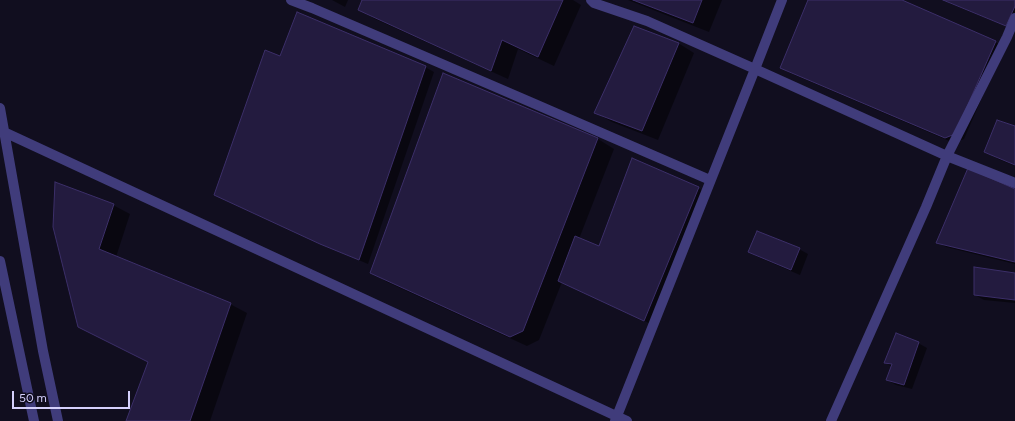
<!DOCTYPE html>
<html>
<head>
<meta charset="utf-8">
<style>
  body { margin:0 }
  #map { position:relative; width:1015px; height:421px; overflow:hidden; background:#110e1f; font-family:Figtree,sans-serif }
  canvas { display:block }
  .scale { position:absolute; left:12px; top:391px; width:118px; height:18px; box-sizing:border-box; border:2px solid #d5d0fc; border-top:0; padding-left:5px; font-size:12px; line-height:14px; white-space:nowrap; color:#d5d0fc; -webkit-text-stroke:3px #110e1f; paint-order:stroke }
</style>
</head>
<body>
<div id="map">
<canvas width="1015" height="421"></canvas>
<div class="scale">50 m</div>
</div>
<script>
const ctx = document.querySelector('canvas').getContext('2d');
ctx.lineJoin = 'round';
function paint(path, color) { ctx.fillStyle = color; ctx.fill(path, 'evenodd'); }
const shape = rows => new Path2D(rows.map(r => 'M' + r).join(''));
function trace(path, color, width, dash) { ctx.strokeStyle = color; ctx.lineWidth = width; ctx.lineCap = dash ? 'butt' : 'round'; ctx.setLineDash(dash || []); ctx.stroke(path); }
paint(shape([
  [332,0,348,0,345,7],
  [363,0,573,0,581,5,554,66,518,49,508,79,375,19,359,10],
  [628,0,722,0,709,32],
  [809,0,900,0,995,42,1004,47,964,139,954,143,790,73,782,68],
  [944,0,1015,0,1015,30,951,4],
  [678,43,694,53,658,140,612,122,596,113],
  [425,67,434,72,368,264,330,248,224,200,215,195],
  [443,74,598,139,614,149,579,239,600,247,698,188,707,193,653,325,562,282,539,340,527,346,387,282,371,272],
  [1015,127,1015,166,998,159,985,151],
  [56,183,113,205,130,214,116,257,230,304,247,313,210,421,127,421,149,363,96,336,79,327],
  [1015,190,1015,264,946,247,937,242],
  [799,249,808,254,800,275,758,257,749,252],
  [1015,274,1015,303,984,300,975,295],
  [918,343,927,348,912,389,896,385,887,380,892,367,885,362]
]), '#0007');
const building = shape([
  [362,0,563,0,538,57,502,40,491,71,358,10,362,0],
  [633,0,702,0,693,23,633,0],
  [808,0,902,0,996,41,955,134,945,138,780,68,808,0],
  [943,0,1015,0,1015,6,1006,26,943,0],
  [297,12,426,66,359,260,320,244,214,195,265,50,280,56,297,12],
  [634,26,679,43,642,131,594,113,634,26],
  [443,73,598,138,523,331,510,337,370,273,443,73],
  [997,120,1015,126,1015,165,984,152,997,120],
  [632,158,699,187,644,321,558,281,575,236,599,246,632,158],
  [968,168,1015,189,1015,262,936,243,968,168],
  [55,182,114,204,99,249,231,303,190,421,126,421,148,362,78,327,53,227,55,182],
  [757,231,800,248,791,270,748,252,757,231],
  [974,267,1015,273,1015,300,974,295,974,267],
  [896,333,919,342,904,385,886,380,892,364,884,363,896,333]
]);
paint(building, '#231b3f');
trace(building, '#3c2f69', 1);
trace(shape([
  [291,0,312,8,535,104,710,180],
  [591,0,594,3,647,21,755,69,615,421],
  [782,0,755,69,947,156,1015,183],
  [0,108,43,351,58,421],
  [4,132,627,421],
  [0,261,34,421],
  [831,421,926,207,947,156,1007,37,1015,18]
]), '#403c7b', 10);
</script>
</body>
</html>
